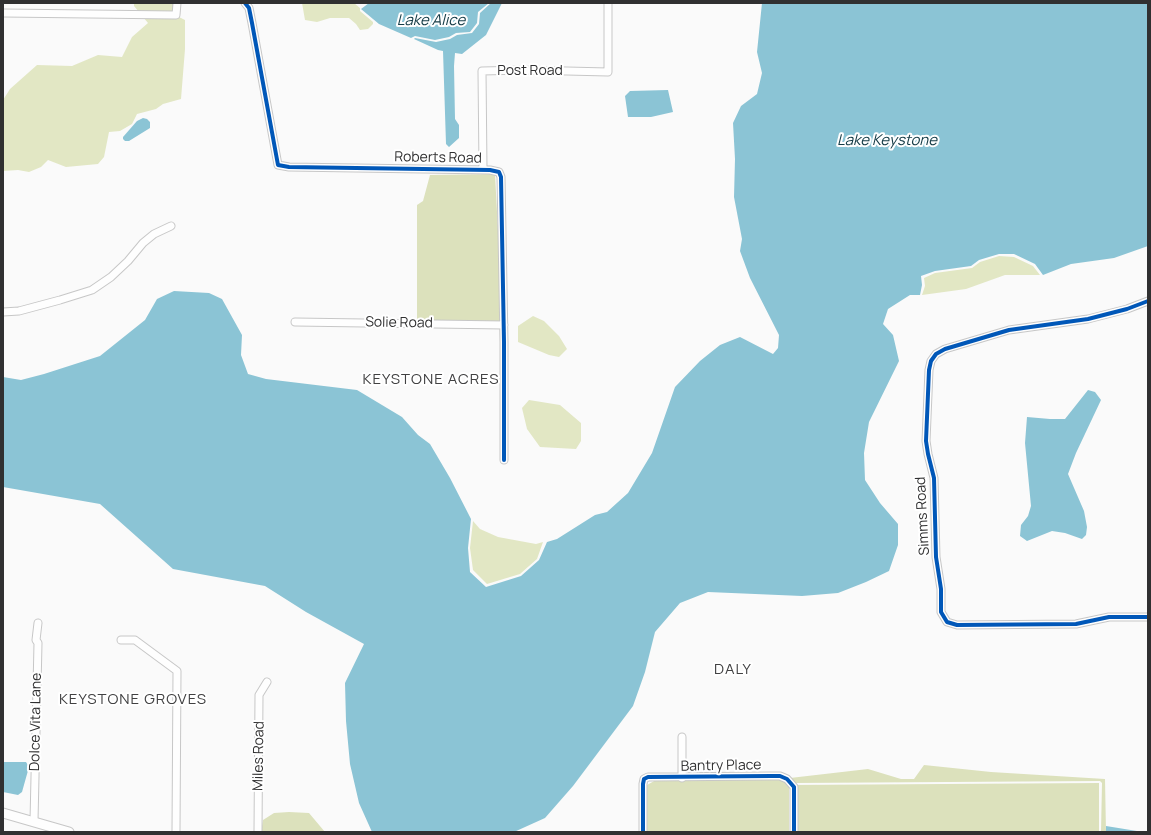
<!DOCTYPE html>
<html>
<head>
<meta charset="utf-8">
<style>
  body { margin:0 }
  #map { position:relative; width:1151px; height:835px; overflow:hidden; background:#fafafa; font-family:Manrope,sans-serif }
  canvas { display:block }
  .frame { position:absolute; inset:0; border:4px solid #303031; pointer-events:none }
</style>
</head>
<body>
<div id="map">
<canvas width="1151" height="835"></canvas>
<div class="frame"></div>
</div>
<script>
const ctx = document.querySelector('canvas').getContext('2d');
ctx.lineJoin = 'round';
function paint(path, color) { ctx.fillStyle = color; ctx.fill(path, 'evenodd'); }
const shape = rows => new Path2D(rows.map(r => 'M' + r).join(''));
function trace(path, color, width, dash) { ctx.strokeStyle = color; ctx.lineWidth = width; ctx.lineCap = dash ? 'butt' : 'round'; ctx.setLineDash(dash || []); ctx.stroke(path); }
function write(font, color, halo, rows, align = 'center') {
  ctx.font = font + ' Manrope,sans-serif'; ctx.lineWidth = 4; ctx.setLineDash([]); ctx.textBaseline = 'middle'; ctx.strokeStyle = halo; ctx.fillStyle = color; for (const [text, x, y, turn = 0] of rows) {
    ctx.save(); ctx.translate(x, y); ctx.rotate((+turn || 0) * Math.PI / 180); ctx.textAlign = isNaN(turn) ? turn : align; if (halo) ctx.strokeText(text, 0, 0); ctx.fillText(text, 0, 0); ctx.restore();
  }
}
paint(shape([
  [134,3,174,3,174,12,139,12,134,6],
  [302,3,354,3,360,8,360,11,373,22,373,24,368,29,360,30,356,24,349,18,330,18,317,22,305,20],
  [143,17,179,17,185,20,185,49,181,99,163,104,156,109,137,114,132,124,120,131,109,132,104,157,98,164,66,167,48,160,41,167,29,172,18,170,3,171,3,100,10,89,37,65,72,66,98,55,122,57,132,37,148,23],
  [999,256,1014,257,1033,266,1040,275,1005,275,966,289,922,295,925,286,924,278,935,273,972,268,980,262],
  [533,316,544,321,559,336,567,349,559,357,549,355,518,342,518,326],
  [529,400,560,405,581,423,581,441,576,449,540,447,527,429,522,408],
  [473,521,480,529,498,537,536,544,543,542,537,559,520,574,487,584,473,570,470,548]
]), '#e2e7c4');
paint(shape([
  [495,174,500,269,500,322,417,321,417,205,423,201,430,175],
  [924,765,991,772,1105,779,1106,832,1101,832,1102,783,1100,781,795,783,790,778,868,769,901,779,914,779],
  [686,779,789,780,789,832,647,832,647,785,656,780],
  [1099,783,1099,832,791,832,791,785],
  [289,812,309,813,325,832,261,832,263,820,274,813]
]), '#dce1bc');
paint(shape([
  [369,3,489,3,478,12,477,23,470,32,456,33,449,37,435,40,415,36,411,38,379,24,361,9],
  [491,3,502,3,486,35,462,54,455,53,454,66,455,119,459,125,459,138,449,147,446,144,443,51,438,50,414,39,415,38,436,42,450,39,457,35,472,33,479,24,480,13],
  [762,3,1148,3,1148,246,1114,258,1071,264,1043,275,1035,264,1014,254,999,254,979,260,971,266,935,271,921,276,922,285,920,295,910,295,888,309,883,324,893,335,899,361,869,422,864,453,865,480,880,503,898,524,898,545,889,571,866,582,838,593,802,596,708,592,680,603,655,632,645,672,633,706,573,786,545,818,514,832,372,832,359,803,350,764,346,721,345,683,364,644,306,612,265,586,173,569,100,504,3,487,3,377,21,380,44,374,100,356,145,320,157,299,174,291,209,293,222,299,242,335,241,355,248,374,266,379,357,390,402,417,418,435,430,444,450,478,471,519,468,548,470,572,486,587,521,576,539,560,547,542,557,539,595,515,607,512,628,493,652,453,675,387,700,361,720,345,740,337,773,354,778,348,779,335,750,278,740,251,742,239,734,197,735,159,733,123,741,106,757,94,762,73,757,52],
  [668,90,673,112,651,117,628,117,625,96,630,91],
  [143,118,147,119,150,122,150,128,129,141,125,141,123,139,123,137,137,121],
  [1088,390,1095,392,1101,400,1076,453,1068,474,1084,511,1087,527,1086,535,1082,539,1065,533,1052,531,1027,541,1020,536,1021,525,1028,516,1031,506,1025,443,1027,417,1050,419,1065,419],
  [3,762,26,762,29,767,22,792,18,795,3,792],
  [1106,826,1143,832,1106,832]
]), '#8bc4d5');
const minor = shape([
  [245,3,249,8,252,23,278,165,289,167,490,170,499,172,501,177,504,342,504,460],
  [3,13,176,15,177,3],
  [483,169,482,71,525,70,608,72,608,3],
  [1148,301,1127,309,1088,319,1009,330,945,349,936,354,931,361,929,370,926,441,928,454,934,478,936,557,941,589,941,612,947,622,957,625,1076,624,1109,617,1148,617],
  [3,312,19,311,60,300,92,290,111,277,128,261,143,243,154,234,171,226],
  [295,322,504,325],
  [121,640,135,640,177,671,176,832],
  [682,778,682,737],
  [34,821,38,643,36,640,38,623],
  [258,832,259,695,267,682],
  [643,832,643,784,644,779,648,777,771,776,780,776,787,779,794,787,794,832]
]);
const major = shape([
  [3,813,69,832]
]);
trace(minor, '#c7c7c7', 9);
trace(major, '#c7c7c7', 11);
trace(minor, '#fefefe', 7);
trace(major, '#fefefe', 9);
trace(shape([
  [245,3,249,8,252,23,278,165,289,167,490,170,499,172,501,177,504,342,504,460],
  [1148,301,1127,309,1088,319,1009,330,945,349,936,354,931,361,929,370,926,441,928,454,934,478,936,557,941,589,941,612,947,622,957,625,1076,624,1109,617,1148,617],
  [643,832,643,784,644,779,648,777,771,776,780,776,787,779,794,787,794,832]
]), '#0057b8', 4);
write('14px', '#303031', '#fff', [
  ["Post Road",530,71],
  ["Roberts Road",438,158,1],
  ["Solie Road",399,323,1],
  ["Simms Road",923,516,-93],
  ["Dolce Vita Lane",36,722,-89],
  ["Miles Road",259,756,-89],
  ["Bantry Place",721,766,-1]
]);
write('italic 15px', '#133a45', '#fff', [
  ["Lake Alice",431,21],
  ["Lake Keystone",887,141]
]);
ctx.letterSpacing = '1px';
write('15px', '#414142', '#fff', [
  ["KEYSTONE ACRES",431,380],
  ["DALY",733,670],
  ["KEYSTONE GROVES",133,700]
]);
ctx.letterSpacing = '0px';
</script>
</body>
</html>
